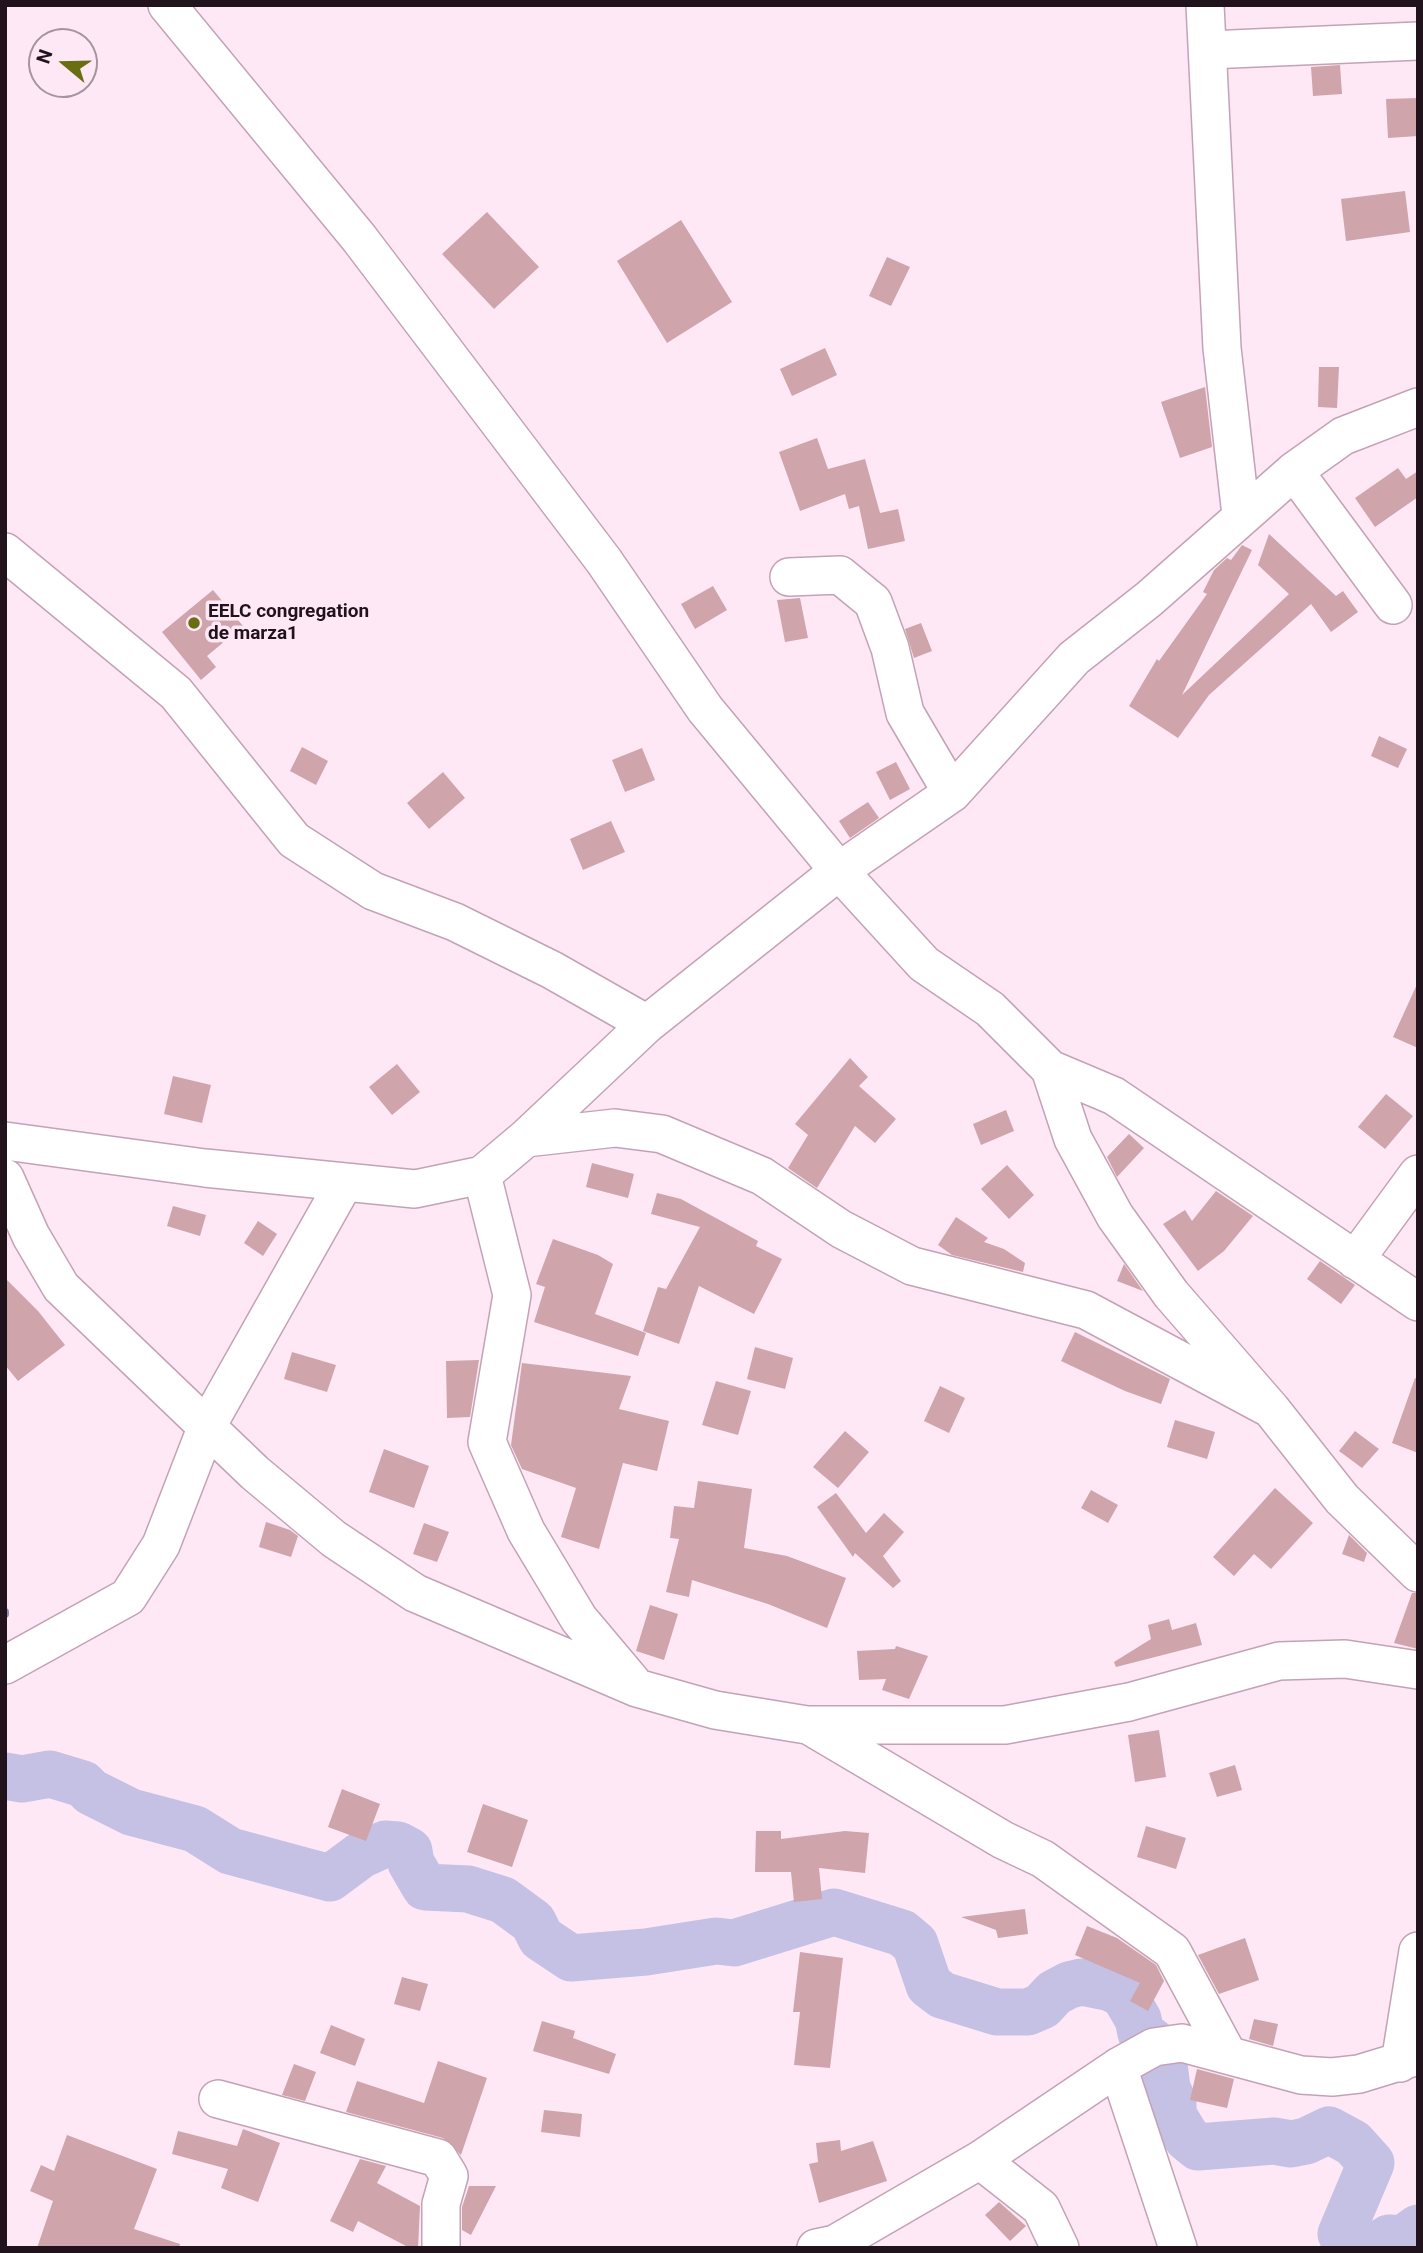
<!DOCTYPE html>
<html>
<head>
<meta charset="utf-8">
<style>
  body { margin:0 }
  #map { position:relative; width:1423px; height:2253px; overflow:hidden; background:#fee8f5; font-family:Roboto,sans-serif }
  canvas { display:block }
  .frame { position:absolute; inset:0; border:7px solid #20131b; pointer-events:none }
  .north { position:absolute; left:28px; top:28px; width:70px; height:70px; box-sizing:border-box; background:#fee8f5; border:2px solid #a5939e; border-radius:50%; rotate:289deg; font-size:19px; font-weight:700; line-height:28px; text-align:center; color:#20131b }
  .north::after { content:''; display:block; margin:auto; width:24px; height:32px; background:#6a6e13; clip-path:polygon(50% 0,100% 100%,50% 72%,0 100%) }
</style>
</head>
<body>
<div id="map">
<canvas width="1423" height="2253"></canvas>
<div class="frame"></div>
<div class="north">N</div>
</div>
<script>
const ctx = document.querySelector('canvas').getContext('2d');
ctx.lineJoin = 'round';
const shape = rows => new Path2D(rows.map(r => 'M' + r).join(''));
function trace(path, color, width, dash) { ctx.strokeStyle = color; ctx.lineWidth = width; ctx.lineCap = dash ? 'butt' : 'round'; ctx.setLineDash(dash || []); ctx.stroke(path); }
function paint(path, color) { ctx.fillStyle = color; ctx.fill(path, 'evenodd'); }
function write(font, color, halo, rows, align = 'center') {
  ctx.font = font + ' Roboto,sans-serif'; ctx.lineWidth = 7; ctx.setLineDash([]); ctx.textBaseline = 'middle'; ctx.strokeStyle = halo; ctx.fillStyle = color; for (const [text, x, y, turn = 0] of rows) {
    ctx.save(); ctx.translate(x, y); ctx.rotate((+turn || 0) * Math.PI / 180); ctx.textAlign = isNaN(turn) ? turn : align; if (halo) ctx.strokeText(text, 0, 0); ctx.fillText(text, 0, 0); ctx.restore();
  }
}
trace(shape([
  [5,1612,5,1614]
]), '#938da8', 8);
trace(shape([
  [5,1776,22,1779,50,1774,83,1784,91,1792,131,1812,195,1829,230,1851,330,1878,361,1855,385,1844,398,1845,409,1851,411,1863,425,1887,468,1889,503,1900,533,1922,541,1938,571,1958,646,1952,716,1941,734,1943,834,1912,902,1933,915,1944,929,1985,942,1995,997,2012,1028,2012,1042,2006,1054,1993,1069,1985,1082,1982,1111,1988,1124,1995,1138,2019,1141,2033,1162,2049,1167,2088,1173,2102,1173,2115,1187,2138,1198,2147,1274,2141,1291,2144,1306,2141,1329,2130,1353,2143,1371,2163,1341,2234,1347,2245,1375,2247,1389,2238,1403,2239,1418,2228]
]), '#c4c1e5', 47);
paint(shape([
  [1340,65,1342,94,1313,96,1311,67],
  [1418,98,1418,136,1388,138,1386,99],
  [1405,191,1410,232,1346,241,1341,199],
  [487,212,539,267,494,309,442,254],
  [681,220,732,302,667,343,617,261],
  [887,257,910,267,891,306,869,296],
  [825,348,837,375,792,396,780,369],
  [1319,367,1339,367,1337,408,1318,407],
  [1205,387,1212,447,1180,458,1161,402],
  [817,438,828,469,865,459,880,513,898,509,905,541,868,549,859,506,849,509,845,494,800,511,779,452],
  [1398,468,1406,479,1418,471,1418,497,1375,527,1355,498],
  [1269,534,1336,596,1343,591,1358,612,1331,632,1311,604,1209,695,1178,738,1129,706,1157,659,1159,661,1207,594,1203,592,1214,570,1227,558,1231,560,1242,545,1252,550,1182,695,1289,594,1258,565],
  [713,586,727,610,695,629,681,604],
  [213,590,243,626,207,656,216,667,201,680,162,632],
  [800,598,808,638,785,642,777,600],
  [921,623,932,651,914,658,905,629],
  [1379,736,1407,749,1398,768,1371,756],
  [302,747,328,761,316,785,290,771],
  [642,748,655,780,625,792,612,760],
  [896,762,910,789,890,800,876,772],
  [443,772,465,798,429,829,407,803],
  [868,802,879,818,850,838,839,821],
  [611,821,625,852,583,870,570,839],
  [1418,982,1418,1048,1393,1037],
  [850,1058,868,1077,859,1086,896,1119,875,1143,855,1126,817,1188,788,1168,808,1135,795,1124],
  [397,1064,420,1092,392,1115,369,1087],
  [173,1076,211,1085,202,1123,164,1114],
  [1386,1094,1413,1116,1385,1149,1358,1127],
  [1006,1110,1014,1131,981,1145,973,1124],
  [1129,1134,1144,1148,1117,1177,1107,1157],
  [592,1163,634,1174,628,1198,586,1187],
  [1007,1165,1034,1195,1009,1219,981,1189],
  [1216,1191,1253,1216,1224,1251,1198,1271,1163,1224,1185,1210,1192,1221],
  [657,1193,681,1199,758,1241,756,1246,782,1259,754,1314,699,1286,679,1344,643,1331,658,1287,666,1289,700,1227,651,1214],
  [173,1206,206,1215,200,1236,167,1226],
  [956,1217,988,1238,984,1242,1004,1249,1025,1263,1023,1272,952,1255,938,1245],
  [258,1221,277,1234,263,1256,244,1243],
  [553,1239,598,1255,613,1264,595,1314,646,1333,638,1356,534,1322,545,1287,536,1284],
  [1320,1261,1355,1285,1341,1304,1307,1279],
  [1124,1264,1143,1291,1117,1281],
  [5,1278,38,1311,65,1345,18,1381,5,1365],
  [1075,1332,1170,1379,1161,1404,1125,1391,1061,1361],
  [755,1347,793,1358,785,1389,747,1379],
  [292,1352,336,1365,327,1392,284,1379],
  [479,1360,470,1417,447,1418,446,1361],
  [522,1363,631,1376,619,1409,669,1421,657,1471,623,1463,599,1549,561,1537,576,1488,522,1469,511,1445],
  [1415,1378,1418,1379,1418,1453,1392,1443],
  [716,1381,751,1391,738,1435,702,1425],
  [940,1386,965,1398,949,1433,924,1421],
  [1175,1420,1215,1432,1207,1459,1167,1447],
  [845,1431,869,1452,838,1488,813,1467],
  [1355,1431,1379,1449,1362,1468,1339,1451],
  [384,1449,429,1466,414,1508,369,1492],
  [698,1481,752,1489,744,1548,787,1556,846,1578,827,1628,768,1604,692,1580,689,1597,666,1592,679,1539,670,1538,674,1506,694,1508],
  [1275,1488,1313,1523,1271,1569,1254,1554,1234,1576,1213,1557],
  [1091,1490,1118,1505,1108,1523,1081,1508],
  [836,1493,866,1533,884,1513,904,1532,883,1556,901,1581,893,1588,855,1553,853,1557,817,1507],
  [266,1522,290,1530,298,1536,291,1557,259,1547],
  [424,1523,449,1532,437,1562,413,1554],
  [1349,1535,1367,1553,1364,1562,1342,1554],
  [1412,1593,1418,1593,1418,1649,1394,1643],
  [650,1605,678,1614,664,1660,636,1651],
  [1169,1619,1172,1630,1196,1623,1202,1645,1116,1667,1114,1662,1151,1639,1148,1625],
  [896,1646,928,1656,909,1699,882,1690,886,1679,859,1680,857,1651,895,1649],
  [1159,1730,1166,1777,1135,1782,1128,1735],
  [1235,1765,1242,1790,1217,1797,1209,1773],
  [342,1789,380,1804,366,1841,328,1827],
  [483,1804,528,1820,512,1867,467,1852],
  [1146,1826,1186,1838,1176,1869,1137,1857],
  [756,1831,781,1831,781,1839,845,1831,869,1833,865,1873,819,1868,822,1899,794,1902,791,1872,755,1872],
  [1025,1909,1028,1934,998,1938,996,1930,961,1917],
  [1087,1926,1117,1938,1156,1965,1164,1981,1148,2011,1130,2001,1140,1983,1075,1955],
  [1245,1938,1259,1980,1219,1994,1198,1955],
  [800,1952,843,1958,830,2068,794,2065,800,2012,793,2012],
  [402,1977,428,1984,420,2011,394,2004],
  [1254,2019,1278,2024,1273,2046,1249,2039],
  [542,2021,575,2031,573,2038,616,2054,609,2074,533,2051],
  [331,2025,365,2039,355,2066,320,2053],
  [438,2061,487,2078,461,2155,443,2138,346,2112,357,2081,424,2103],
  [294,2064,316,2072,305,2101,282,2095],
  [1197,2069,1234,2079,1227,2108,1190,2100],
  [544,2110,582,2114,580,2137,541,2132],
  [243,2129,280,2143,258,2202,221,2188,228,2169,172,2154,178,2131,237,2146],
  [67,2135,157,2169,134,2229,180,2244,179,2248,37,2248,53,2201,30,2191,41,2165,54,2171],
  [840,2140,841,2151,873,2141,887,2181,819,2203,809,2164,818,2162,816,2143],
  [360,2159,386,2166,377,2183,420,2206,418,2248,410,2248,358,2221,353,2232,330,2221],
  [469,2186,496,2186,471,2235,462,2230,462,2207],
  [999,2202,1026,2226,1010,2241,985,2215]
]), '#cfa4ab');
const minor = shape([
  [167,5,359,238,604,561,705,709,839,871,924,964,990,1009,1050,1069,1114,1096,1418,1302],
  [1205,5,1222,348,1241,515],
  [1208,50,1418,41],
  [1294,471,1393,605],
  [5,552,176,693,294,840,373,891,455,922,552,970,647,1024,526,1138],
  [789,577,840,575,873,602,890,648,905,713,952,793],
  [647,1024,839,871,952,793,1074,658,1149,599,1294,471,1343,436,1418,407],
  [1050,1069,1073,1139,1115,1216,1171,1294,1271,1409,1342,1499,1418,1573],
  [5,1141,205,1168,415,1189,482,1175,526,1138,615,1128,662,1134,762,1176,841,1229,912,1266,1086,1310,1271,1409],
  [482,1175,512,1295,487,1442,526,1531,579,1619,632,1682],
  [5,1178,31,1236,61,1287,255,1473,334,1539,415,1593,637,1688,715,1710,807,1725,1005,1725,1129,1702,1279,1661,1345,1659,1418,1670],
  [1355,1260,1418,1174],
  [5,1665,128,1597,161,1545,207,1426,344,1183],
  [810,1726,1003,1840,1043,1859,1172,1951,1228,2055],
  [1400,2063,1418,1951],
  [1118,2067,1178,2248],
  [218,2099,438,2158,449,2176,441,2204,441,2248],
  [980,2160,1041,2208,1060,2248],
  [816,2248,835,2244,980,2160,1118,2067,1154,2047,1182,2043,1301,2075,1332,2077,1359,2074,1418,2056]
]);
trace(minor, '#c4a2b6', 40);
trace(minor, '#fff', 37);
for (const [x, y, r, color] of [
  [194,623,7,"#6a6e13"]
]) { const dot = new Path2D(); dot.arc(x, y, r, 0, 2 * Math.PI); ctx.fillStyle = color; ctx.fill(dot); trace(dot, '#fee8f5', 2.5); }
write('bold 19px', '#20131b', '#fee8f5', [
  ["EELC congregation",208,612],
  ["de marza1",208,634]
], 'left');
</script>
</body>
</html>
